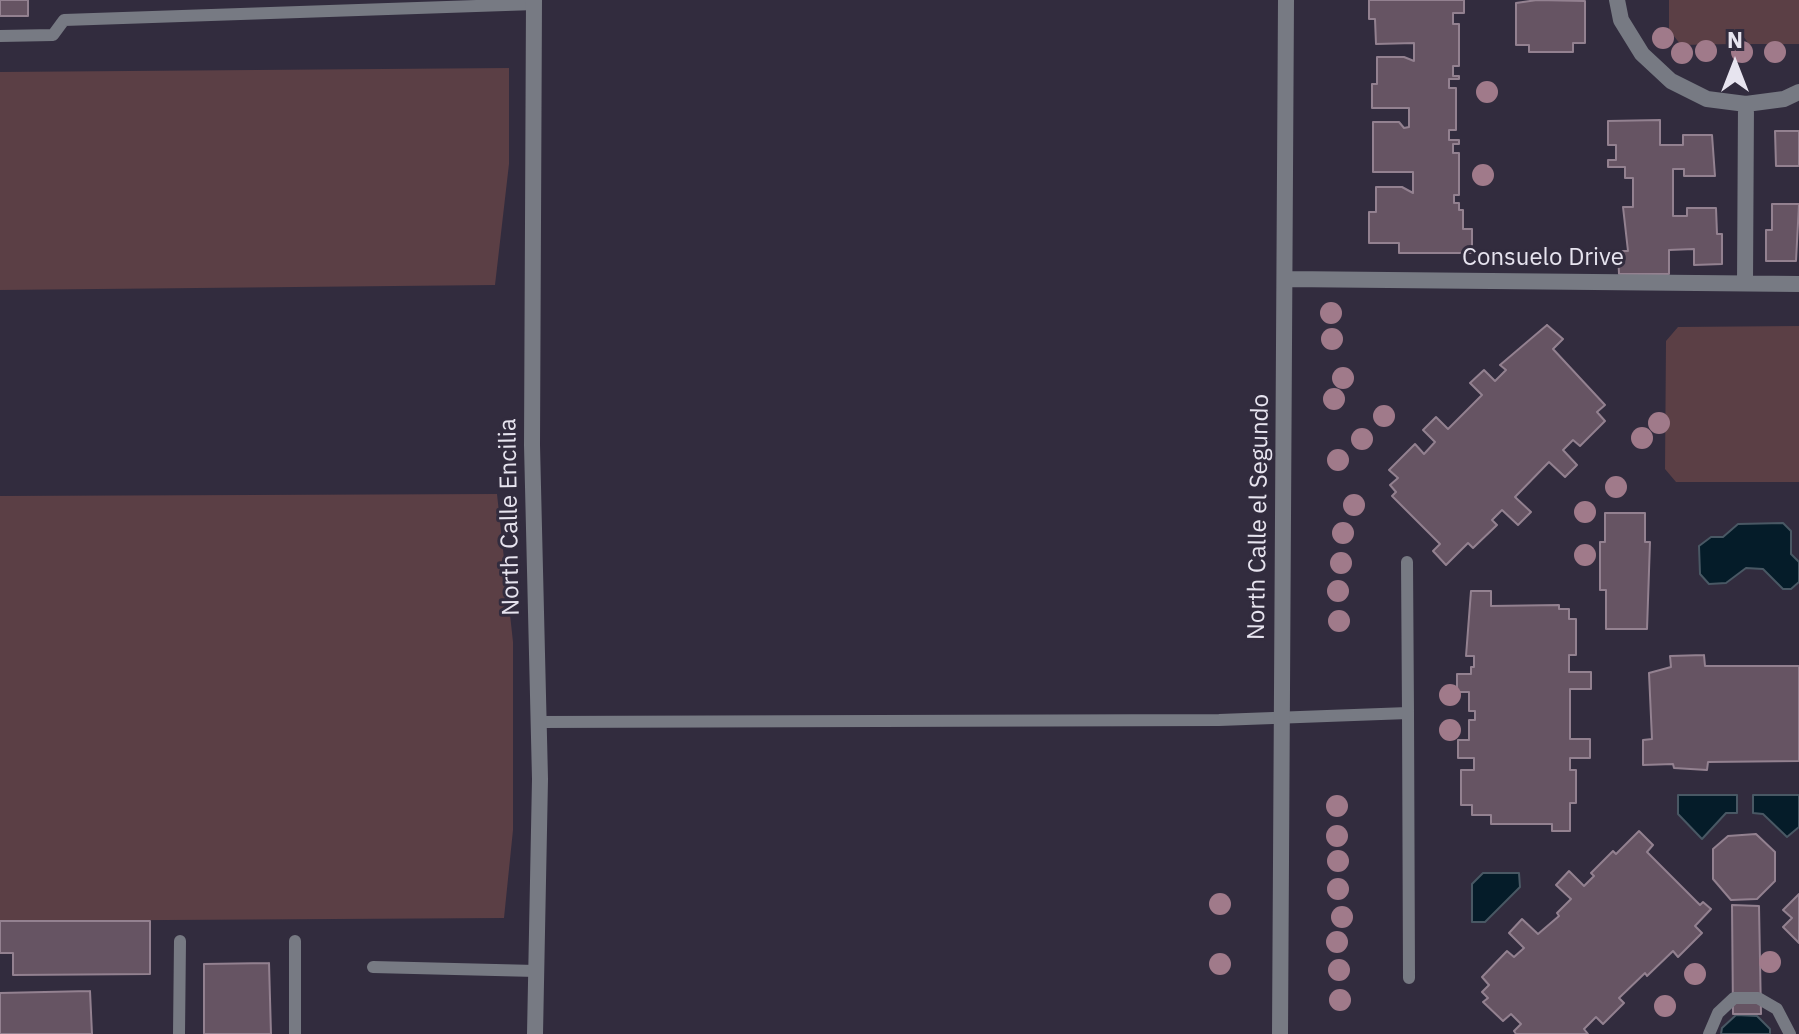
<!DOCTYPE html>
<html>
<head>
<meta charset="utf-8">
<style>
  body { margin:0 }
  #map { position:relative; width:1799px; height:1034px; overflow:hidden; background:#322c3e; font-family:"IBM Plex Sans",sans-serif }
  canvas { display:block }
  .north { position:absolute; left:1695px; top:24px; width:80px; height:80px; -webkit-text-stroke:6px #322c3e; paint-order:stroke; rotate:0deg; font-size:22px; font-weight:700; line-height:32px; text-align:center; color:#e7e4ef }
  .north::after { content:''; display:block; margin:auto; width:28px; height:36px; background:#e7e4ef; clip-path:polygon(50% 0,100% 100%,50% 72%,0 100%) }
</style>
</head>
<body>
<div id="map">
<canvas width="1799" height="1034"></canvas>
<div class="north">N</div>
</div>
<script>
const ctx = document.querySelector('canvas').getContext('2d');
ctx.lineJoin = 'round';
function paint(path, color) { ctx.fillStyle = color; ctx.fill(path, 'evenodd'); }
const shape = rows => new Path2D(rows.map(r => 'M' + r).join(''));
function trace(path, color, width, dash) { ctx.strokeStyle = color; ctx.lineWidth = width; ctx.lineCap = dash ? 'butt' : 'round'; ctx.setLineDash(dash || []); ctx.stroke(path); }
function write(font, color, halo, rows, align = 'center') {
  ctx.font = font + ' "IBM Plex Sans",sans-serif'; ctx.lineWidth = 6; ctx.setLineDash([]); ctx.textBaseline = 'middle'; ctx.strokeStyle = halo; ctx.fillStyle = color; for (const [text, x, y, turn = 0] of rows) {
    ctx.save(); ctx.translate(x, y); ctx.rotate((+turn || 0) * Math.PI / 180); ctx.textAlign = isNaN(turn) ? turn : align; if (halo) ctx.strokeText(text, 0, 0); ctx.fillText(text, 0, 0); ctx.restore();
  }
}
paint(shape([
  [1669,0,1799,0,1799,44,1749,44,1740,32,1731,44,1681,45,1669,30],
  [509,68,509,164,495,285,0,290,0,72],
  [1799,326,1799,482,1676,482,1665,469,1666,341,1678,327],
  [497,494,513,642,513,830,504,918,0,921,0,496]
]), '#5b3f45');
const water = shape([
  [1783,523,1791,531,1791,554,1799,562,1799,582,1791,589,1783,589,1763,569,1746,568,1726,583,1709,584,1700,574,1699,546,1711,537,1723,537,1738,524,1783,523],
  [1678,795,1737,795,1737,813,1726,813,1702,839,1678,814,1678,795],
  [1753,795,1799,795,1799,827,1787,837,1763,814,1753,813,1753,795],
  [1483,873,1519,873,1520,887,1485,922,1472,922,1472,884,1483,873],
  [1736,1015,1757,1016,1770,1029,1770,1034,1721,1034,1722,1028,1736,1015]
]);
paint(water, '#051c29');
trace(water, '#495864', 2);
const building = shape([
  [0,0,28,0,28,16,0,16,0,0],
  [1369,0,1464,0,1464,13,1453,13,1453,24,1459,24,1459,66,1453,66,1453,76,1459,76,1459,79,1449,79,1449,88,1456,88,1456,130,1449,130,1449,140,1459,140,1459,144,1453,144,1453,153,1459,153,1459,195,1454,195,1454,203,1459,203,1459,210,1463,210,1463,229,1472,229,1472,253,1399,253,1399,243,1369,243,1369,212,1376,212,1376,187,1402,187,1413,193,1413,172,1373,172,1373,122,1399,122,1404,128,1409,127,1409,108,1372,108,1372,84,1377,84,1377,57,1404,57,1414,61,1414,43,1376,44,1375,19,1369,19,1369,0],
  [1537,0,1585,1,1585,43,1573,43,1573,52,1529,52,1529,45,1516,45,1516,3,1537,0],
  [1660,120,1660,145,1683,145,1683,135,1712,135,1715,176,1684,176,1684,169,1673,169,1673,216,1687,216,1687,208,1716,208,1717,234,1722,234,1722,264,1694,265,1694,249,1669,250,1669,274,1619,274,1618,251,1628,251,1623,207,1633,207,1633,178,1625,178,1625,167,1608,167,1608,160,1616,160,1616,145,1608,145,1608,121,1660,120],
  [1775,131,1799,131,1799,166,1776,166,1775,131],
  [1772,204,1799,204,1796,261,1766,261,1766,230,1772,230,1772,204],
  [1547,325,1563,339,1553,349,1605,405,1597,412,1605,421,1580,446,1573,440,1563,450,1577,465,1565,477,1549,462,1515,497,1531,512,1518,525,1502,510,1492,520,1497,525,1473,548,1468,543,1446,565,1433,551,1440,544,1392,496,1396,492,1390,485,1398,478,1389,470,1415,444,1424,454,1435,442,1423,430,1436,417,1448,429,1482,395,1470,383,1484,370,1495,381,1506,370,1500,365,1547,325],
  [1605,513,1645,513,1645,542,1650,542,1647,629,1606,629,1606,590,1600,590,1600,542,1605,542,1605,513],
  [1471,591,1491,591,1491,606,1559,605,1559,609,1569,609,1569,619,1576,619,1576,655,1569,655,1569,672,1591,672,1591,689,1570,689,1570,739,1590,739,1590,758,1570,758,1570,770,1576,770,1576,803,1570,803,1570,831,1552,831,1552,824,1491,824,1491,815,1472,815,1472,805,1461,805,1461,770,1474,770,1474,758,1458,758,1458,740,1469,740,1469,720,1475,720,1475,711,1469,711,1469,692,1457,692,1457,674,1471,674,1471,667,1474,667,1474,656,1466,656,1471,591],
  [1704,655,1705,666,1799,666,1799,761,1708,762,1707,770,1674,768,1673,764,1643,765,1643,740,1652,739,1649,673,1671,667,1670,656,1704,655],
  [1639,831,1653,845,1647,852,1700,905,1703,902,1711,909,1695,926,1702,933,1678,957,1673,951,1647,976,1645,973,1619,998,1624,1003,1603,1024,1596,1017,1584,1029,1588,1034,1516,1034,1514,1031,1521,1024,1511,1014,1503,1021,1483,1002,1488,998,1482,992,1489,985,1482,977,1507,951,1514,957,1524,948,1509,933,1522,919,1538,934,1559,916,1557,913,1571,899,1556,885,1569,871,1584,886,1594,876,1591,873,1613,851,1616,854,1639,831],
  [1756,834,1775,852,1775,881,1757,899,1731,900,1713,879,1713,849,1728,836,1756,834],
  [1799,894,1799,943,1783,927,1792,918,1783,910,1799,894],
  [1732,905,1759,906,1761,1014,1733,1014,1732,905],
  [0,921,150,921,150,974,13,975,13,953,0,953,0,921],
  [269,963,271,1034,204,1034,204,964,269,963],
  [90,991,92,1034,0,1034,0,993,90,991]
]);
paint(building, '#665463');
trace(building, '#938190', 2);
trace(shape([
  [0,36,53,35,64,20,535,4],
  [1407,562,1408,713],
  [538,722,1219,720,1408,713,1409,978],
  [373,967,536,971],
  [179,1034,180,941],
  [295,1034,295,941],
  [1709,1034,1718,1013,1734,998,1758,998,1777,1009,1790,1034]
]), '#777a83', 12);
trace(shape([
  [534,0,532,445,540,779,535,1034],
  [1617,0,1621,20,1642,54,1671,81,1707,99,1746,104,1784,99,1799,92],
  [1286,279,1799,284],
  [1745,283,1746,104],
  [1280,1034,1286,0]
]), '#777a83', 16);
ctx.fillStyle = '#a07a8a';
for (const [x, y] of [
  [1663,38],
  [1706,51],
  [1742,52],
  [1775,52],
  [1682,53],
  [1487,92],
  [1483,175],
  [1331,313],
  [1332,339],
  [1343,378],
  [1334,399],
  [1384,416],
  [1659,423],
  [1642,438],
  [1362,439],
  [1338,460],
  [1616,487],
  [1354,505],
  [1585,512],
  [1343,533],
  [1585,555],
  [1341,563],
  [1338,591],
  [1339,621],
  [1450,695],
  [1450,730],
  [1337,806],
  [1337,836],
  [1338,861],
  [1338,889],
  [1220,904],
  [1342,917],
  [1337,942],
  [1770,962],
  [1220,964],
  [1339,970],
  [1695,974],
  [1340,1000],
  [1665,1006]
]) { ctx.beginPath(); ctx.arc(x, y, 11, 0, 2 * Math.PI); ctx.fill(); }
write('24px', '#e7e4ef', '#322c3e', [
  ["Consuelo Drive",1543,258],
  ["North Calle Encilia",510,517,-91],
  ["North Calle el Segundo",1259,517,-89]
]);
</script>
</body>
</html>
